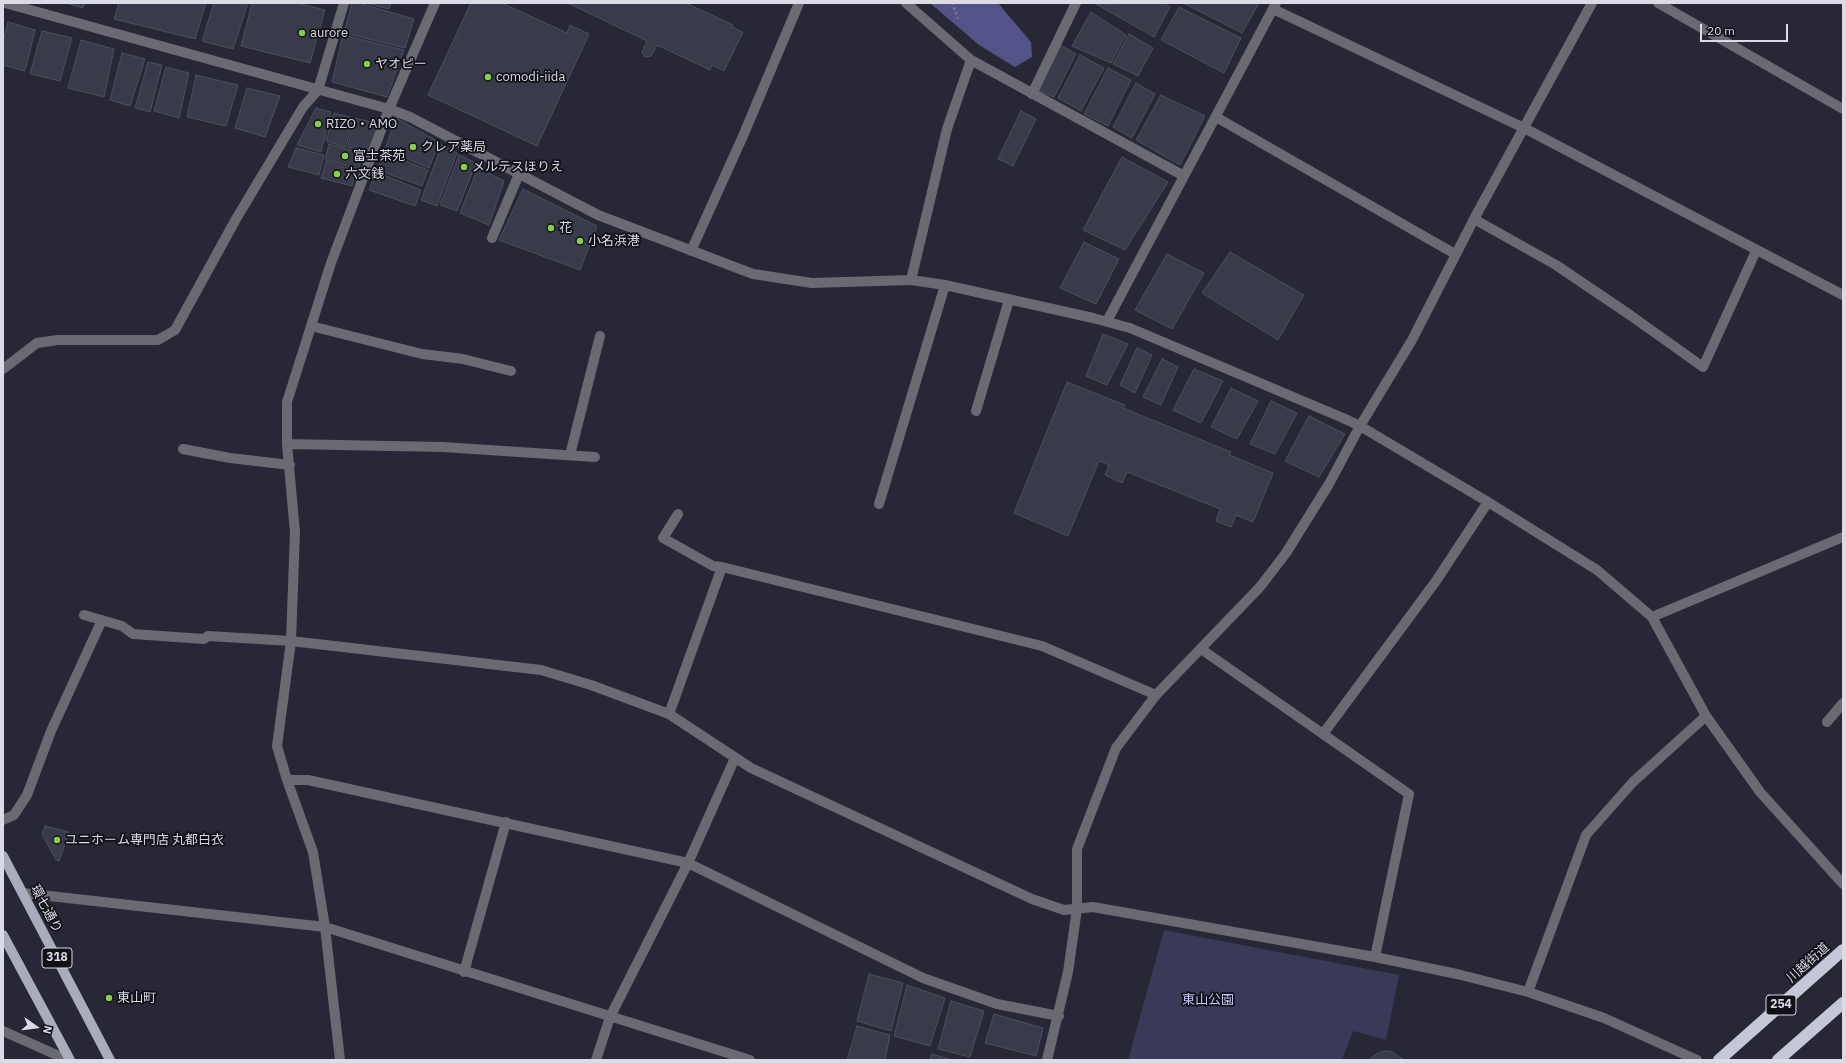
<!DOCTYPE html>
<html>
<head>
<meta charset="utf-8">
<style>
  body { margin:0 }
  #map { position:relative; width:1846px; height:1063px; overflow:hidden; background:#272735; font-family:"IBM Plex Sans",sans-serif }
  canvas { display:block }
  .frame { position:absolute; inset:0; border:4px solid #dadbe4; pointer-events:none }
  .north { position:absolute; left:16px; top:1007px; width:40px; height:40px; -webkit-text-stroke:3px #101117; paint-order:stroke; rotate:104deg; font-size:11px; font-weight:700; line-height:16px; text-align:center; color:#dadbe4 }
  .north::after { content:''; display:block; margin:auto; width:14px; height:18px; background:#dadbe4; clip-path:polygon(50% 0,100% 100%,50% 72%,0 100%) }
  .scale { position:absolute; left:1700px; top:24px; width:88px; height:18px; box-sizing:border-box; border:2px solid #dadbe4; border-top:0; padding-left:5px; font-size:12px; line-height:14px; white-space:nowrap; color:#dadbe4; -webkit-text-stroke:3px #101117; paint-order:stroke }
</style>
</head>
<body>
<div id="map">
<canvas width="1846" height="1063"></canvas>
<div class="frame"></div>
<div class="north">N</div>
<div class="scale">20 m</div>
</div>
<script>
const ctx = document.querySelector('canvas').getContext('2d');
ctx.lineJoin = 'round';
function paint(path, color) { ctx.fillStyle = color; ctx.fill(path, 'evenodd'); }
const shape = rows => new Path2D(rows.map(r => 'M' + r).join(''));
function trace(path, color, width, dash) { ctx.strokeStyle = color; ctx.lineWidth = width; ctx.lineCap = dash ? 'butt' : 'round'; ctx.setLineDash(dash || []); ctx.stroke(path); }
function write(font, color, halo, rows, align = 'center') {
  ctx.font = font + ' "IBM Plex Sans","Noto Sans JP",sans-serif'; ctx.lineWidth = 3.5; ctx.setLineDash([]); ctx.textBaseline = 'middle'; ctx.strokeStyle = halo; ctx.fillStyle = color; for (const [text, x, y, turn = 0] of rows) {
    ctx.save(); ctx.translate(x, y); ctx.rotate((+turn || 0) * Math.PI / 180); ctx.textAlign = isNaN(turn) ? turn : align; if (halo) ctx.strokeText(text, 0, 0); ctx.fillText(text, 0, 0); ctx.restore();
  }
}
paint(shape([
  [1164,930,1399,975,1386,1040,1353,1031,1342,1060,1128,1060]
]), '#393958');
paint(shape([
  [930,3,998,3,1031,42,1032,57,1015,67,979,45]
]), '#545388');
const building = shape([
  [66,3,85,3,83,8,66,3],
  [119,3,206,3,195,39,114,19,119,3],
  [214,3,248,3,233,49,202,41,214,3],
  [252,3,297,3,325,10,310,63,241,46,252,3],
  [352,3,359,3,414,19,405,48,344,33,352,3],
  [366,3,391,3,389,9,366,3],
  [471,3,502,3,567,33,570,25,589,34,537,146,428,95,471,3],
  [568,3,686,3,733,25,732,27,743,32,724,71,712,65,710,70,657,45,651,56,645,57,642,52,647,41,568,3],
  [1164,3,1170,7,1154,37,1096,4,1164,3],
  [1183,3,1259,3,1242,33,1183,3],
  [1179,7,1241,38,1224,73,1161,40,1179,7],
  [1091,12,1126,35,1111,63,1072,46,1091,12],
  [8,22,35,30,25,71,3,65,3,41,8,22],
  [42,31,72,38,60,81,30,74,42,31],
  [1129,34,1153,48,1138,76,1113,64,1129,34],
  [343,35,404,50,387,97,332,82,343,35],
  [81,40,114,49,104,97,68,88,81,40],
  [1060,45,1076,54,1054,97,1038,90,1060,45],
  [122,53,145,59,130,106,110,100,122,53],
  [1080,55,1104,68,1081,111,1058,98,1080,55],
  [148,62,162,65,150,112,135,108,148,62],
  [166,67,189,73,179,118,154,111,166,67],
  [1108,68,1131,80,1108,126,1084,114,1108,68],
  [196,75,238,85,226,126,187,117,196,75],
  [1136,83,1155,94,1132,138,1113,127,1136,83],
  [247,88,280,96,265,137,235,128,247,88],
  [1161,95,1205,116,1180,165,1136,140,1161,95],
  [316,108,331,112,321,152,297,145,316,108],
  [1021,111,1036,119,1013,166,998,159,1021,111],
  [334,113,353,118,346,147,326,141,334,113],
  [355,118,378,124,370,152,348,147,355,118],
  [396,118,439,142,429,168,385,149,396,118],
  [329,144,362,153,359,169,325,160,329,144],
  [442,145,457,153,437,206,421,200,442,145],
  [296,148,324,155,319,175,288,167,296,148],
  [384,152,428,170,422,186,377,170,384,152],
  [459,155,476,163,457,211,440,205,459,155],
  [1122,157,1168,182,1125,250,1083,230,1122,157],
  [326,162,357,171,352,186,321,178,326,162],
  [478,168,504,181,489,225,460,213,478,168],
  [376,172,421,190,415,206,369,190,376,172],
  [523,189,597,226,580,270,499,240,523,189],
  [1084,242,1119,259,1096,304,1060,288,1084,242],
  [1230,252,1304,295,1278,340,1202,293,1230,252],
  [1167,254,1204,273,1172,329,1135,310,1167,254],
  [1103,334,1128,344,1107,385,1086,376,1103,334],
  [1137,348,1152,355,1135,393,1120,385,1137,348],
  [1162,359,1178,367,1161,405,1143,397,1162,359],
  [1194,369,1223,381,1201,423,1173,410,1194,369],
  [1067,382,1125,405,1123,408,1231,452,1229,455,1273,473,1253,522,1236,515,1231,527,1216,521,1220,509,1127,472,1122,483,1105,475,1109,465,1099,461,1068,536,1014,513,1067,382],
  [1231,388,1258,401,1237,439,1211,427,1231,388],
  [1271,401,1297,413,1275,454,1250,444,1271,401],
  [1309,416,1345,434,1319,477,1285,461,1309,416],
  [45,826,69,832,59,861,56,860,42,834,45,826],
  [869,974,903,983,891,1031,857,1021,869,974],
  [907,985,945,998,930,1046,894,1036,907,985],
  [951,1001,984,1011,970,1057,938,1049,951,1001],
  [994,1014,1043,1028,1036,1056,985,1043,994,1014],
  [857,1026,890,1035,885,1060,847,1060,857,1026],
  [1385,1051,1393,1052,1404,1060,1368,1060,1378,1053,1385,1051],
  [932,1054,952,1060,930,1060,932,1054]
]);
paint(building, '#3a3b4a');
trace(building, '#4d4e5e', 1);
trace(shape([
  [952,3,959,21]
]), '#7c7c88', 2.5, [2, 3]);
trace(shape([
  [5,3,389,109,410,117,598,215,753,274,812,283,911,280,945,285,1093,318,1130,328,1343,418,1360,426,1488,502,1597,570,1652,617,1706,716,1760,792,1843,884],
  [906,3,971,60,1184,176],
  [1658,3,1843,109],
  [1273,9,1524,128,1843,295],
  [1032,94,1076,3],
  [1216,117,1455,254],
  [1474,219,1556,265,1630,315,1703,367,1756,251],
  [492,238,519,174],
  [691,251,743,136,799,3],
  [911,280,947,129,971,60],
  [1107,321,1276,3],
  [311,326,422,354,463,359,511,371],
  [3,369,37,343,58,340,158,340,175,330,236,219,303,107,318,90,344,3],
  [976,411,1009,300],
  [287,444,443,447,595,457],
  [183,449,230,458,290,465],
  [570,455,600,336],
  [879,504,945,285],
  [678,514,663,538,713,566,722,567],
  [84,615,122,626,133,634,204,639,208,636,291,641,541,670,591,685,669,714,751,768,1032,899,1064,910,1093,907,1375,957,1457,974,1528,992,1604,1018,1697,1060],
  [1652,617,1843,537],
  [1201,649,1409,794,1375,957],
  [669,714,722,567,1042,646,1156,695],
  [1827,722,1843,703],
  [1323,734,1436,581,1488,502],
  [287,780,308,780,688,863,923,978,997,1004,1059,1016],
  [3,820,14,815,27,795,51,731,102,620],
  [23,893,325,927,750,1060],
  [464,972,506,822],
  [1528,992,1586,835,1633,782,1706,716],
  [3,1031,68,1060],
  [340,1060,325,927,313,852,287,780,277,746,291,641,295,532,287,444,287,402,331,263,389,109,435,3],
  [596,1060,610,1017,688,863,735,758],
  [1047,1060,1068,972,1077,909,1077,849,1116,748,1156,695,1260,587,1286,553,1329,484,1360,426,1412,340,1474,219,1592,3]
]), '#6a6a72', 10);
trace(shape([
  [3,856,110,1060],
  [3,935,70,1060]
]), '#abacbb', 10);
trace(shape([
  [1719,1060,1843,950],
  [1778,1060,1843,1003]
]), '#c5c6d9', 12);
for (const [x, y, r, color] of [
  [302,33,4,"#87cf4a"],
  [367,64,4,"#87cf4a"],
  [488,77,4,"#87cf4a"],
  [318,124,4,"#87cf4a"],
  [413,147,4,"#87cf4a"],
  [345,156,4,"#87cf4a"],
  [464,167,4,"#87cf4a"],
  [337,174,4,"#87cf4a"],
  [551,228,4,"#87cf4a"],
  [580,241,4,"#87cf4a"],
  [57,840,4,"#87cf4a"],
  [109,998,4,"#87cf4a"]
]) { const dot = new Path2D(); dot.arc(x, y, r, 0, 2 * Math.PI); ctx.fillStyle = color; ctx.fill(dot); trace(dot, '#101117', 1.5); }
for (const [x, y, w] of [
  [57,958,30],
  [1781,1005,30]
]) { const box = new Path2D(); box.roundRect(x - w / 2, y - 10, w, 20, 3); ctx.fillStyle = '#101117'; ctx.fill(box); trace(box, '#dadbe4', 1); }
write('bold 12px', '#dadbe4', null, [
  ["318",57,958],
  ["254",1781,1005]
]);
write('13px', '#dadbe4', '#101117', [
  ["aurore",310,33],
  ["ヤオピー",375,64],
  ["comodi-iida",496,77],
  ["RIZO・AMO",326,124],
  ["クレア薬局",421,147],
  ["富士茶苑",353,156],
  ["メルテスほりえ",472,167],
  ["六文銭",345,174],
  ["花",559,228],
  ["小名浜港",588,241],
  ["ユニホーム専門店 丸都白衣",65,840],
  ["東山町",117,998]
], 'left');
write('13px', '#dadbe4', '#101117', [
  ["環七通り",46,909,62],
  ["川越街道",1808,963,-42]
]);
write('13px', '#c3c4f6', '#101117', [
  ["東山公園",1208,1000]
]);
</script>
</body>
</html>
